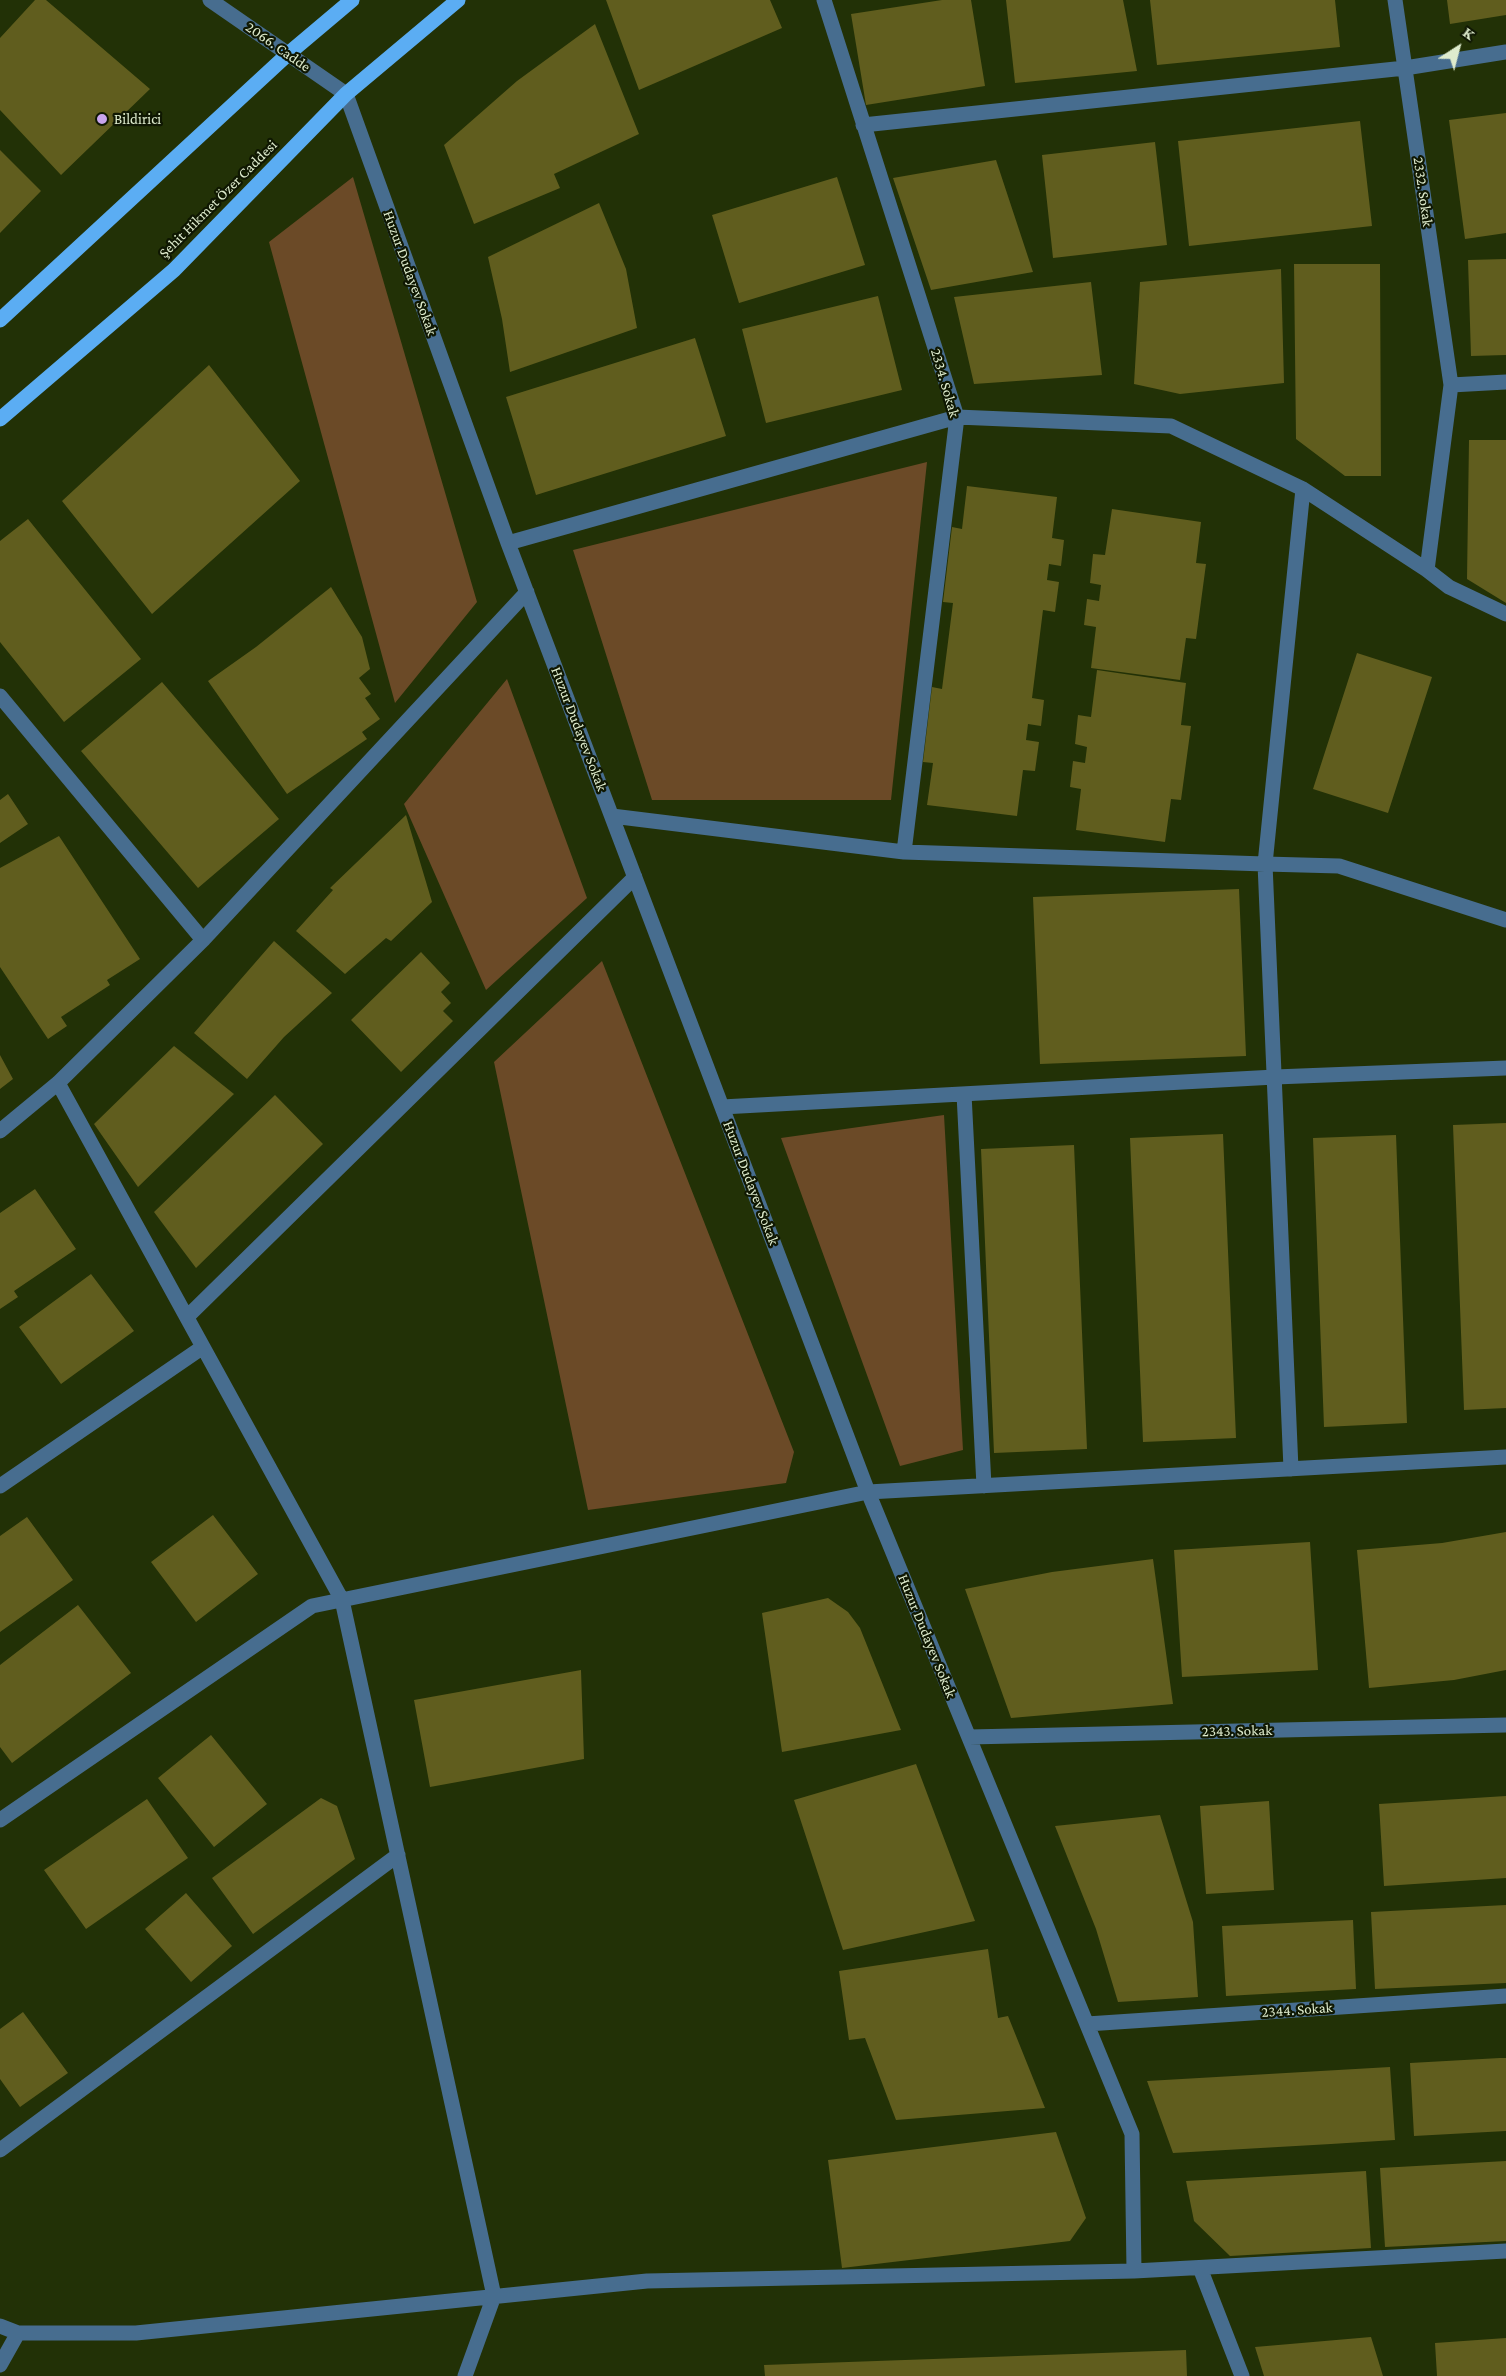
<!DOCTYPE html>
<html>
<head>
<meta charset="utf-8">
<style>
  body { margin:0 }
  #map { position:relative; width:1506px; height:2376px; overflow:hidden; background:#223106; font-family:"Crimson Pro",serif }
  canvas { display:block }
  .north { position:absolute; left:1428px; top:18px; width:60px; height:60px; -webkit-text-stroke:4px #0f1702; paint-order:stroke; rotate:36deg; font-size:16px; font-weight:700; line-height:24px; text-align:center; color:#deebcd }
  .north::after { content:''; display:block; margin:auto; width:21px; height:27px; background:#deebcd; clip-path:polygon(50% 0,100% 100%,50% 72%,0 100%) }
</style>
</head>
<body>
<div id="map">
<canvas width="1506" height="2376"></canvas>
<div class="north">K</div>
</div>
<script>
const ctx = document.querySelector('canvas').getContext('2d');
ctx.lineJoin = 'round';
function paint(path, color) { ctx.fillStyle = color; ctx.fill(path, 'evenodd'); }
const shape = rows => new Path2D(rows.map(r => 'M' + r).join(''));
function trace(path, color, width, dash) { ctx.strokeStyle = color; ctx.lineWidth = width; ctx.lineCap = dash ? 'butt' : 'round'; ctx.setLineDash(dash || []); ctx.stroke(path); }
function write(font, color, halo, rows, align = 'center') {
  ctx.font = font + ' "Crimson Pro",serif'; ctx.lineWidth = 4.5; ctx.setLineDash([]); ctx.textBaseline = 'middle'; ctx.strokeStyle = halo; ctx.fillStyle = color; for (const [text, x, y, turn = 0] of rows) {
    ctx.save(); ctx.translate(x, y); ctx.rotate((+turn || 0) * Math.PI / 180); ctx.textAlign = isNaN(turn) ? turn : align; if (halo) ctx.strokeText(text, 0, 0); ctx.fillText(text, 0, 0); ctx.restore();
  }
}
paint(shape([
  [353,177,477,602,395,703,269,242],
  [927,462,891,800,652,800,573,550],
  [507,679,587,898,486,990,404,804],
  [602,961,794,1452,786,1483,588,1510,494,1062],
  [944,1115,963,1450,900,1466,781,1138]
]), '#6b4a27');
paint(shape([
  [35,0,46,0,150,89,61,175,0,110,0,38],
  [606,0,770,0,782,28,639,90],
  [942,0,971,0,985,86,866,105,851,14],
  [1006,0,1123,0,1137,71,1015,83],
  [1150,0,1335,0,1340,47,1157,65],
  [1447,0,1506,0,1506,15,1450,24],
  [595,24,639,134,554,174,560,188,474,224,444,145,517,81],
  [1506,113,1506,233,1465,239,1449,120],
  [1360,121,1372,226,1189,246,1178,141],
  [1155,142,1167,245,1053,258,1042,155],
  [0,150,41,191,0,233],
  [996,160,1033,272,931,290,893,178],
  [837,177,865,265,739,303,712,215],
  [599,203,626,269,637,328,510,372,502,319,488,257],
  [1506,259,1506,355,1471,356,1468,260],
  [1294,264,1380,264,1381,476,1345,476,1296,439],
  [1281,269,1284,383,1180,394,1134,384,1140,282],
  [1091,282,1102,375,974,384,954,297],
  [878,296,902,390,766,423,742,329],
  [695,338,726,436,536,495,506,397],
  [209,365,300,481,152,614,62,501],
  [1469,440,1506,440,1506,603,1467,579],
  [967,486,1057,497,1052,538,1064,540,1061,566,1049,564,1047,580,1059,582,1055,612,1043,610,1032,698,1044,700,1041,726,1028,724,1026,740,1039,742,1035,771,1023,770,1017,816,927,805,933,763,923,762,932,687,942,689,953,603,943,602,952,527,962,529],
  [1112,509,1201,522,1196,563,1206,564,1196,639,1186,638,1180,680,1091,668,1096,627,1084,625,1087,599,1099,601,1101,585,1090,583,1093,554,1105,555],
  [28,519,141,659,64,722,0,642,0,541],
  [331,587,362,637,370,669,359,678,371,694,365,698,380,719,362,732,367,739,287,794,208,681,256,647],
  [1357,653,1432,677,1388,813,1313,789],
  [1097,670,1186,683,1181,725,1191,726,1181,800,1171,799,1165,842,1076,830,1081,789,1070,787,1073,761,1085,763,1087,747,1075,744,1078,715,1091,717],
  [162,682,279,819,198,888,81,751],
  [8,794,28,824,0,843,0,800],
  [406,815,432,902,391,941,386,938,345,974,296,931,333,890,330,888],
  [59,836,140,959,107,980,110,985,61,1017,67,1026,48,1039,0,967,0,868],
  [1239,889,1246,1056,1040,1064,1033,897],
  [274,941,332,993,284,1037,247,1079,194,1033],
  [421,952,450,983,441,992,451,1003,443,1011,453,1021,401,1072,351,1020],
  [174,1046,234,1094,138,1187,94,1124],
  [0,1055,13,1079,0,1089],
  [275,1095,323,1144,196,1268,154,1212],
  [1506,1123,1506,1408,1464,1410,1453,1125],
  [1223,1134,1236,1438,1143,1442,1130,1138],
  [1396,1135,1407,1423,1324,1427,1313,1138],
  [1074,1145,1087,1449,994,1453,981,1149],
  [35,1189,76,1249,14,1291,18,1297,0,1309,0,1213],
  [91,1274,134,1331,61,1384,19,1327],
  [213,1515,258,1574,196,1622,151,1562],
  [27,1517,73,1580,0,1632,0,1536],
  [1506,1532,1506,1670,1454,1680,1369,1688,1357,1550,1442,1543],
  [1310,1542,1318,1670,1182,1677,1174,1550],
  [1153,1559,1173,1704,1011,1718,965,1589,1052,1572],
  [828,1598,848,1612,860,1628,901,1730,782,1752,762,1613],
  [78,1605,131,1673,12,1763,0,1747,0,1665],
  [581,1670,584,1759,430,1787,414,1700],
  [211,1735,267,1804,214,1847,158,1778],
  [916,1764,975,1921,843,1950,794,1800],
  [1506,1796,1506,1878,1384,1886,1379,1804],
  [321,1798,337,1806,355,1859,253,1934,212,1878],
  [147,1799,188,1858,86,1929,44,1870],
  [1269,1801,1274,1890,1206,1894,1200,1806],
  [1160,1815,1193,1922,1198,1997,1118,2002,1096,1929,1055,1826],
  [186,1893,232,1946,191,1982,145,1929],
  [1506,1905,1506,1983,1375,1989,1371,1912],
  [1353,1920,1356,1989,1226,1996,1222,1926],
  [988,1949,998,2018,1008,2016,1045,2108,896,2120,865,2038,849,2040,839,1971],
  [23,2012,68,2073,20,2107,0,2079,0,2029],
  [1500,2058,1506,2058,1506,2131,1414,2136,1410,2063],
  [1390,2067,1395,2140,1331,2144,1173,2153,1147,2081],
  [1056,2132,1086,2218,1070,2241,842,2268,828,2160],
  [1506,2161,1506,2241,1385,2247,1380,2168],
  [1366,2171,1371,2248,1230,2256,1194,2221,1186,2181],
  [1371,2337,1383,2376,1264,2376,1255,2347],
  [1506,2338,1506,2376,1437,2376,1435,2343],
  [1186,2350,1187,2376,765,2376,764,2365]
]), '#605d1e');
trace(shape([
  [210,0,346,94,508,543,868,1492,1132,2134,1134,2271],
  [824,0,957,417,904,852],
  [1395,0,1451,385],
  [863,125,1405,68,1506,52],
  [1303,489,1265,864,1339,866,1506,920],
  [508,543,957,417,1171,426,1303,489,1427,570,1449,587,1506,614],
  [1427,570,1451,385,1506,382],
  [0,696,203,940],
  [612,816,904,852,1265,864,1291,1469],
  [58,1083,342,1600,494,2296,465,2376],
  [964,1094,984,1486],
  [722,1107,1275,1077,1506,1068],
  [0,1131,58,1083,203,940,527,592],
  [187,1317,635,877],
  [0,1486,203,1347],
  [969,1737,1506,1725],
  [0,1820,312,1606,868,1492,1506,1457],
  [1087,2024,1506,1996],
  [0,2150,398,1855],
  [1200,2268,1242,2376],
  [0,2326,18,2333,136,2333,647,2281,1134,2271,1506,2251],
  [0,2365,18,2333]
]), '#476d8f', 15);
trace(shape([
  [0,320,288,54,352,0],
  [0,419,174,270,346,94,458,0]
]), '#5badf3', 15);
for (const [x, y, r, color] of [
  [102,119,6,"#c9a5ee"]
]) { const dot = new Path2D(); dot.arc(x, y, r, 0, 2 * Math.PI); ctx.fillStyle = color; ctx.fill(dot); trace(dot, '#0f1702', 2); }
write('15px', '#deebcd', '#0f1702', [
  ["2066. Cadde",278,47,35],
  ["2332. Sokak",1423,192,82],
  ["Şehit Hikmet Özer Caddesi",218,199,-45],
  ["Huzur Dudayev Sokak",410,273,70],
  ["2334. Sokak",945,383,74],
  ["Huzur Dudayev Sokak",579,729,69],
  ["Huzur Dudayev Sokak",751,1183,69],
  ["Huzur Dudayev Sokak",927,1636,68],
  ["2343. Sokak",1237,1731,-1],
  ["2344. Sokak",1297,2010,-4]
]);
write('15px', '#deebcd', '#0f1702', [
  ["Bildirici",114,119]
], 'left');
</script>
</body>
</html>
